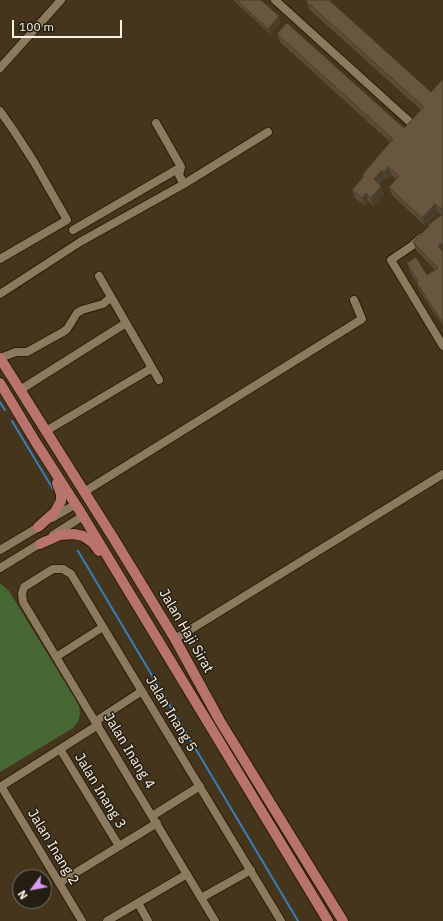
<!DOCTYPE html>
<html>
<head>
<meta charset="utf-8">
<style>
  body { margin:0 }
  #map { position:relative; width:443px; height:921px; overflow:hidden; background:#45351c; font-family:"IBM Plex Sans",sans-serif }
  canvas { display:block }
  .north { position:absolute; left:12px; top:869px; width:40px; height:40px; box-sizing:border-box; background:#251e13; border:1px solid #7b7367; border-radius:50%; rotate:238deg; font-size:11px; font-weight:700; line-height:16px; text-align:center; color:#fdf3e5 }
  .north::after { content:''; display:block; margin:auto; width:14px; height:18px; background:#d99af7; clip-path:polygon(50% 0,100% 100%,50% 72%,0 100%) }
  .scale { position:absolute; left:12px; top:20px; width:110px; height:18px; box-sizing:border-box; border:2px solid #fdf3e5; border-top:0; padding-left:5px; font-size:12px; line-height:14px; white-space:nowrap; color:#fdf3e5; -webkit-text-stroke:3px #251e13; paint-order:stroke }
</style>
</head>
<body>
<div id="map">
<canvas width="443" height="921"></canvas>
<div class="north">N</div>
<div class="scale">100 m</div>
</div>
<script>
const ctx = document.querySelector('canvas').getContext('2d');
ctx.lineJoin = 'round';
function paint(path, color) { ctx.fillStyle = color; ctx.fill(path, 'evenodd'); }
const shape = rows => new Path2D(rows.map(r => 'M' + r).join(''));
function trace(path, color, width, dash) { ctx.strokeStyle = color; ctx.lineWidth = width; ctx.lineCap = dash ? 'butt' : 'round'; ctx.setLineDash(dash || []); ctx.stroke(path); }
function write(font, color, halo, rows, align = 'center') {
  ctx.font = font + ' "IBM Plex Sans",sans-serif'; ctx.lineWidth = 3; ctx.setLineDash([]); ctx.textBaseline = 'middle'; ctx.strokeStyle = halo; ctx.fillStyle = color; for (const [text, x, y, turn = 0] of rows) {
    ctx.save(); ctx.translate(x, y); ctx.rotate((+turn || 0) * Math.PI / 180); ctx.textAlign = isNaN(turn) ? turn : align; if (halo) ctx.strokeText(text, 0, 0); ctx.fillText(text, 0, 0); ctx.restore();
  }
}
paint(shape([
  [0,583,9,591,74,697,79,706,80,713,78,722,73,728,0,772]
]), '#476734');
trace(shape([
  [0,402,5,410],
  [12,421,53,489],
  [78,551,298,921]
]), '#397ebc', 2);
const minor = shape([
  [275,0,411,123],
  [0,68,61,0],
  [0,111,14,131,34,162,67,220,0,259],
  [156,123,180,165,181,167,179,175,184,184],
  [73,230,181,167],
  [422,237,413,245,391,260,443,346],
  [99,276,159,380],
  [0,294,80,242,184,184,268,132],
  [0,358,16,352,27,352,63,332,67,329,77,313,82,310,103,304,111,297],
  [20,390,126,323],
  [46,431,152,368],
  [84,492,362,319,354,300],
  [52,518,76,504],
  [53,535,83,516],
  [0,550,42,525],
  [0,568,44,541],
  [175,639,443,474],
  [56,657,103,627],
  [96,721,142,691],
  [60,749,119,846],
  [1,786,82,921],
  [0,787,98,725],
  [152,816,200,786],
  [59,883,157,823],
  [201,898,251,870],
  [138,903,148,921],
  [107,921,187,874],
  [215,921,23,602,22,594,24,587,53,569,63,569,71,574,281,921]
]);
const major = shape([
  [0,358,114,539,175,639,220,721,343,921],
  [0,383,35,441,83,516,328,921],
  [38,527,55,512,61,501,61,494,57,483],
  [40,544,60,535,74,534,83,536,93,543,99,551]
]);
trace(minor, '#2b1c04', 10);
trace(major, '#2b1c04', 12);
trace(minor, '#8c7a5f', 8);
trace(major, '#b8736d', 10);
paint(shape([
  [233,0,261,0,281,22,270,34],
  [306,1,431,92,443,79,443,326,419,290,416,282,410,271,407,263,427,275,435,270,416,250,413,242,428,227,428,225,441,215,438,212,425,226,392,195,389,187,396,179,391,175,387,180,385,178,380,184,381,186,384,194,374,206,369,202,365,206,355,198,352,190,363,178,362,175,390,142,280,42,277,34,404,128,421,110,309,9]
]), '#594b35');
paint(shape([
  [279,16,281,22,270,34,268,29],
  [388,167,391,175,387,180,384,172],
  [382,170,385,178,377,188,374,179],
  [381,186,384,194,374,206,371,198],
  [366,193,369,202,365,206,362,198],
  [435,204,438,212,425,226,422,218],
  [443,207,443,215,441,209],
  [443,243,443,253,438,246]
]), '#493d2b');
const building = shape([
  [237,0,261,0,279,16,268,29,237,0],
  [307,0,329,0,431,92,443,79,443,207,441,209,435,204,422,218,389,187,399,176,388,167,384,172,382,170,374,179,381,186,371,198,366,193,362,198,352,190,364,176,362,175,393,139,277,34,287,23,404,128,424,107,306,1,307,0],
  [443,214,443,243,438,246,443,252,443,323,416,282,418,281,407,263,416,257,427,275,438,268,413,242,429,226,428,225,443,214]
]);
paint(building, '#68573e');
trace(building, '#493d2b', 1);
write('14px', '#fdf3e5', '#251e13', [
  ["Jalan Haji Sirat",186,631,60],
  ["Jalan Inang 5",171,714,59],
  ["Jalan Inang 4",129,751,59],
  ["Jalan Inang 3",100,791,59],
  ["Jalan Inang 2",53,847,59]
]);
</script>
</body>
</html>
